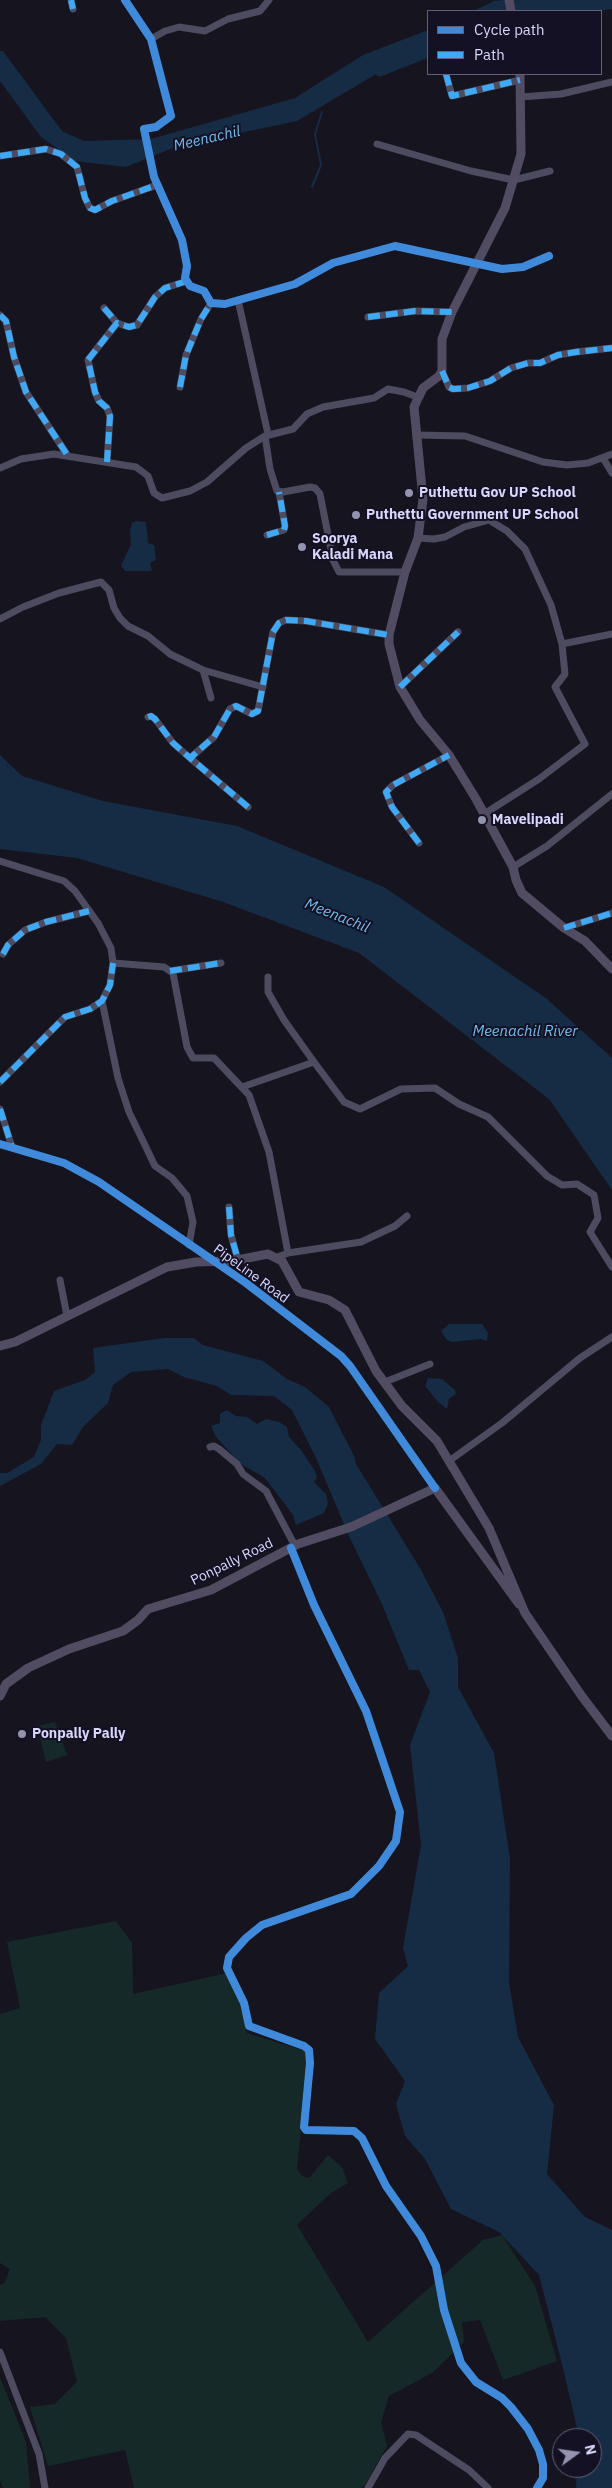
<!DOCTYPE html>
<html>
<head>
<meta charset="utf-8">
<style>
  body { margin:0 }
  #map { position:relative; width:612px; height:2488px; overflow:hidden; background:#16151f; font-family:"IBM Plex Sans",sans-serif }
  canvas { display:block }
  .legend { position:absolute; left:427px; top:10px; width:175px; height:65px; box-sizing:border-box; background:#131123; border:1px solid #626079; margin:0; padding:6px 9px; list-style:none; font-size:15px; color:#d8d7fb }
  .legend li { display:flex; align-items:center; gap:10px; height:25px }
  .legend b { width:25px; border:1px solid #626079 }
  .north { position:absolute; left:552px; top:2428px; width:50px; height:50px; box-sizing:border-box; background:#131123; border:1px solid #626079; border-radius:50%; rotate:76deg; font-size:14px; font-weight:700; line-height:20px; text-align:center; color:#d8d7fb }
  .north::after { content:''; display:block; margin:auto; width:18px; height:22px; background:#9493ae; clip-path:polygon(50% 0,100% 100%,50% 72%,0 100%) }
</style>
</head>
<body>
<div id="map">
<canvas width="612" height="2488"></canvas>
<ul class="legend">
<li><b style="height:6px;background:#408adc"></b>Cycle path</li>
<li><b style="height:6px;background:#3fa9f5"></b>Path</li>
</ul>
<div class="north">N</div>
</div>
<script>
const ctx = document.querySelector('canvas').getContext('2d');
ctx.lineJoin = 'round';
function paint(path, color) { ctx.fillStyle = color; ctx.fill(path, 'evenodd'); }
const shape = rows => new Path2D(rows.map(r => 'M' + r).join(''));
function trace(path, color, width, dash) { ctx.strokeStyle = color; ctx.lineWidth = width; ctx.lineCap = dash ? 'butt' : 'round'; ctx.setLineDash(dash || []); ctx.stroke(path); }
function write(font, color, halo, rows, align = 'center') {
  ctx.font = font + ' "IBM Plex Sans",sans-serif'; ctx.lineWidth = 4; ctx.setLineDash([]); ctx.textBaseline = 'middle'; ctx.strokeStyle = halo; ctx.fillStyle = color; for (const [text, x, y, turn = 0] of rows) {
    ctx.save(); ctx.translate(x, y); ctx.rotate((+turn || 0) * Math.PI / 180); ctx.textAlign = isNaN(turn) ? turn : align; if (halo) ctx.strokeText(text, 0, 0); ctx.fillText(text, 0, 0); ctx.restore();
  }
}
paint(shape([
  [55,1722,67,1755,46,1762,37,1726],
  [116,1921,132,1943,133,1994,232,1972,247,2033,309,2052,297,2169,302,2176,309,2178,328,2155,342,2167,348,2183,331,2193,297,2225,368,2342,483,2240,502,2235,535,2286,557,2361,503,2380,480,2320,462,2322,464,2342,432,2373,389,2396,381,2422,387,2446,365,2485,361,2488,134,2488,125,2450,48,2466,30,2407,55,2404,77,2382,66,2338,45,2317,0,2321,0,2285,4,2284,10,2269,0,2263,0,2014,20,2008,7,1942],
  [0,2377,26,2442,30,2488,3,2488,0,2481]
]), '#152928');
paint(shape([
  [504,0,612,0,612,9,598,11,473,11,494,1],
  [428,30,428,52,393,64,297,121,178,146,126,167,75,161,41,137,0,81,0,51,3,51,62,131,84,141,151,139,295,98,363,55],
  [137,521,146,522,148,543,154,545,156,560,150,563,152,571,125,571,121,566,131,544,130,531,132,523],
  [0,755,22,776,103,801,237,826,384,887,547,999,612,1058,612,1190,549,1099,359,953,223,902,77,858,0,849],
  [449,1324,482,1324,488,1333,487,1341,481,1339,452,1342,447,1340,441,1331],
  [164,1338,194,1338,203,1345,263,1361,287,1379,305,1387,329,1407,354,1456,356,1464,420,1568,443,1612,458,1658,458,1687,494,1753,510,1859,509,1982,518,2037,554,2105,547,2174,585,2217,612,2230,612,2488,576,2488,577,2468,592,2468,592,2438,577,2438,577,2428,563,2368,539,2275,499,2232,451,2209,425,2159,405,2136,396,2104,405,2081,375,2039,379,1993,408,1966,403,1948,421,1845,410,1745,430,1692,419,1670,409,1670,381,1602,349,1536,316,1458,292,1410,274,1396,231,1395,217,1386,184,1377,168,1369,131,1372,113,1385,108,1403,83,1427,72,1445,57,1444,41,1464,0,1486,0,1473,7,1473,34,1457,41,1440,41,1425,54,1391,85,1380,95,1372,93,1348],
  [428,1378,442,1379,455,1390,456,1394,449,1399,447,1409,438,1402,425,1386],
  [227,1410,236,1416,247,1417,257,1424,266,1419,279,1422,287,1427,289,1437,301,1450,315,1471,317,1478,314,1482,326,1494,328,1503,324,1513,296,1525,293,1515,265,1478,241,1464,216,1437,211,1426,220,1423,220,1414]
]), '#162b44');
trace(shape([
  [312,187,321,165,315,134,322,112]
]), '#162b44', 2);
trace(shape([
  [380,71,428,52]
]), '#162b44', 11);
trace(shape([
  [71,0,73,9],
  [125,0,151,39,171,116,156,127,144,129,154,177,182,240,187,266,185,278,190,286,204,291,211,303,225,304,295,284,333,263,395,246,502,269,523,267,549,256],
  [151,39,165,31,179,27,205,31,228,19,260,11,269,0],
  [446,74,452,96,520,80],
  [521,97,561,94,612,82],
  [377,144,471,171,514,180,550,171],
  [0,156,46,149,61,154,77,167,85,198,90,208,95,210,112,201,157,185],
  [238,300,268,434],
  [104,308,117,323],
  [0,315,6,321,14,357,26,392,68,456],
  [368,317,415,311,452,312],
  [442,371,449,387,453,389,468,388,490,381,511,368,528,363,540,363,558,355,576,352,612,348],
  [180,387,186,355,201,319,211,303],
  [416,435,465,436,543,462,567,465,588,463,612,454],
  [265,436,270,469,277,491,283,492,310,487,315,488,320,494,333,560,339,572,405,572],
  [603,458,612,473],
  [107,462,110,416,107,408,99,401,95,392,88,360,117,323,129,327,137,325,155,297,165,288,187,281],
  [0,468,21,459,54,454,136,467,148,476,154,493,162,498,190,491,207,482,246,448,265,436,293,429,307,414,323,407,374,398,388,389,404,392,417,397],
  [267,535,284,530,285,526,279,492],
  [418,538,434,539,445,537,464,527,489,520,507,531,525,549,551,605,562,644,612,634],
  [0,619,23,607,59,593,101,582,109,590,114,608,120,618,128,626,148,636,170,654,203,670,211,698],
  [203,670,263,687],
  [400,687,458,632],
  [148,717,151,716,155,719,173,743,190,758],
  [248,807,190,758,214,737,230,709,236,706,252,714,258,711,273,632,279,623,286,620,306,621,389,635],
  [484,814,539,779,585,744,555,687,565,674,562,644],
  [419,843,392,807,386,792,393,785,449,755],
  [0,861,64,881,75,891,98,923,111,948,113,963,164,967,173,973,187,1047,193,1058,214,1058,249,1095,269,1152,288,1253],
  [513,867,547,846,612,794],
  [564,928,612,913],
  [3,954,8,945,25,930,46,922,89,911],
  [170,971,221,963],
  [268,977,268,992,284,1020,314,1062],
  [102,1001,118,1078,129,1112,155,1166,172,1178,187,1196,193,1222,189,1245],
  [0,1082,65,1017,90,1009,102,1001,110,985,113,963],
  [242,1087,314,1062,344,1102,360,1109,401,1089,435,1088,459,1104,488,1117,547,1176,562,1185,577,1184,594,1195,598,1218,590,1232,612,1267],
  [0,1109,12,1147],
  [0,1144,64,1163,99,1182,246,1283,341,1356,350,1366,435,1488],
  [229,1207,231,1235,238,1260],
  [275,1258,288,1253,361,1242,395,1226,407,1216],
  [60,1280,67,1316],
  [385,1382,430,1364],
  [210,1447,214,1446,219,1449,237,1464,243,1474,266,1491,295,1546],
  [449,1461,502,1423,580,1358,612,1337],
  [291,1548,314,1605,366,1711,400,1812,396,1841,379,1866,351,1894,262,1925,246,1938,229,1957,227,1968,244,2003,249,2026,304,2046,309,2050,310,2063,304,2127,306,2130,354,2131,362,2138,386,2186,421,2236,436,2266,444,2310,461,2363,476,2382,502,2398,511,2407,528,2429,539,2450,543,2464,543,2478,537,2488],
  [0,2352,39,2454,45,2488],
  [368,2488,385,2458,408,2434,416,2435,469,2470,488,2488]
]), '#4c4b5f', 7);
trace(shape([
  [509,0,511,11],
  [520,74,521,154,505,208,452,312,442,339,442,371,439,376,423,388,414,407,423,499,418,538,405,572,389,635,389,644,400,687,420,720,449,755,476,799,513,867,516,880,522,893,564,928,585,941,612,969],
  [0,1346,15,1342,167,1267,196,1262,232,1261,268,1254,282,1261,299,1292,329,1300,345,1310,376,1371,402,1406,437,1441,489,1528,525,1613,581,1695,612,1736],
  [0,1696,6,1684,28,1668,69,1649,123,1631,138,1620,148,1609,211,1590,298,1544,351,1527,435,1488,519,1604]
]), '#524c63', 9);
trace(shape([
  [71,0,73,9],
  [446,74,452,96,520,80],
  [0,156,46,149,61,154,77,167,85,198,90,208,95,210,112,201,157,185],
  [104,308,117,323],
  [0,315,6,321,14,357,26,392,68,456],
  [368,317,415,311,452,312],
  [442,371,449,387,453,389,468,388,490,381,511,368,528,363,540,363,558,355,576,352,612,348],
  [180,387,186,355,201,319,211,303],
  [107,462,110,416,107,408,99,401,95,392,88,360,117,323,129,327,137,325,155,297,165,288,187,281],
  [267,535,284,530,285,526,279,492],
  [400,687,458,632],
  [148,717,151,716,155,719,173,743,190,758],
  [248,807,190,758,214,737,230,709,236,706,252,714,258,711,273,632,279,623,286,620,306,621,389,635],
  [419,843,392,807,386,792,393,785,449,755],
  [564,928,612,913],
  [3,954,8,945,25,930,46,922,89,911],
  [170,971,221,963],
  [0,1082,65,1017,90,1009,102,1001,110,985,113,963],
  [0,1109,12,1147],
  [229,1207,231,1235,238,1260]
]), '#3fa9f5', 6, [12, 6]);
trace(shape([
  [125,0,151,39,171,116,156,127,144,129,154,177,182,240,187,266,185,278,190,286,204,291,211,303,225,304,295,284,333,263,395,246,502,269,523,267,549,256],
  [0,1144,64,1163,99,1182,246,1283,341,1356,350,1366,435,1488],
  [291,1548,314,1605,366,1711,400,1812,396,1841,379,1866,351,1894,262,1925,246,1938,229,1957,227,1968,244,2003,249,2026,304,2046,309,2050,310,2063,304,2127,306,2130,354,2131,362,2138,386,2186,421,2236,436,2266,444,2310,461,2363,476,2382,502,2398,511,2407,528,2429,539,2450,543,2464,543,2478,537,2488]
]), '#408adc', 8);
for (const [x, y, r, color] of [
  [409,493,5,"#9493ae"],
  [356,515,5,"#9493ae"],
  [302,547,5,"#9493ae"],
  [482,820,5,"#9493ae"],
  [22,1734,5,"#9493ae"]
]) { const dot = new Path2D(); dot.arc(x, y, r, 0, 2 * Math.PI); ctx.fillStyle = color; ctx.fill(dot); trace(dot, '#131123', 2); }
write('bold 14px', '#d8d7fb', '#131123', [
  ["Puthettu Gov UP School",419,493],
  ["Puthettu Government UP School",366,515],
  ["Soorya",312,539],
  ["Kaladi Mana",312,555],
  ["Mavelipadi",492,820],
  ["Ponpally Pally",32,1734]
], 'left');
write('14px', '#d8d7fb', '#131123', [
  ["PipeLine Road",251,1274,36],
  ["Ponpally Road",232,1562,-26]
]);
write('italic 15px', '#70beef', '#131123', [
  ["Meenachil",207,139,-13],
  ["Meenachil",337,916,22],
  ["Meenachil River",525,1032]
]);
</script>
</body>
</html>
